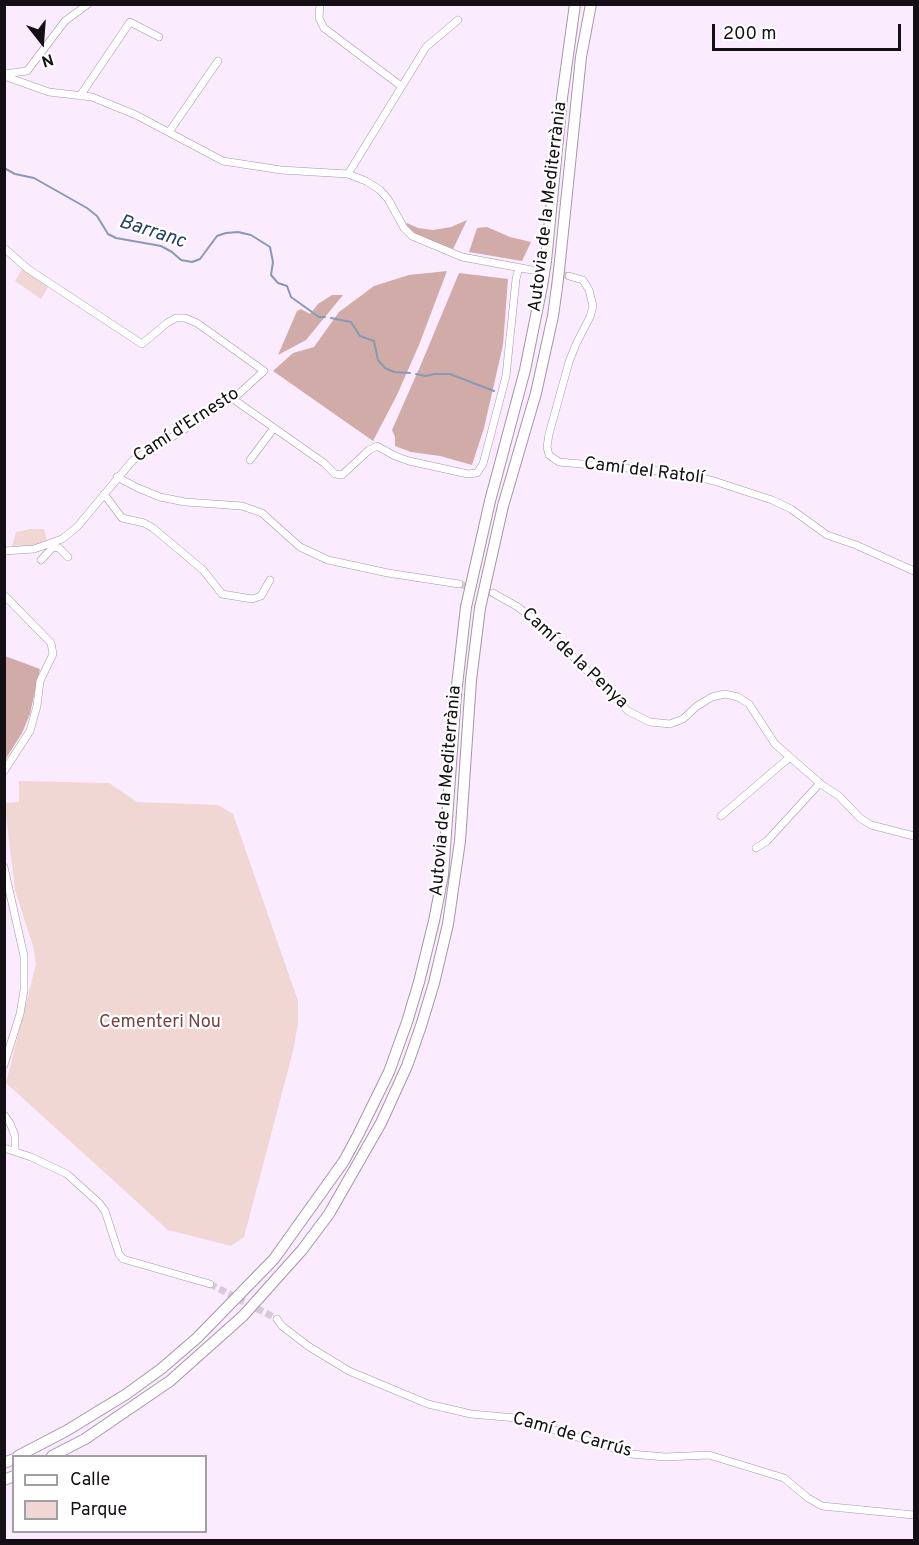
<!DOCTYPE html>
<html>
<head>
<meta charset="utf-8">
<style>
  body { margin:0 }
  #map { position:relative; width:919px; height:1545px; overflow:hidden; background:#fbebfe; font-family:Overpass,sans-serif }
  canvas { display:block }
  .frame { position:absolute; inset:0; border:6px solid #140f15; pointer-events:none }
  .legend { position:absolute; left:12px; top:1455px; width:195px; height:78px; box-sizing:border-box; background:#fff; border:2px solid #a19fa1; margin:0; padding:8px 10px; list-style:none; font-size:18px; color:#140f15 }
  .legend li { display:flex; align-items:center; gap:12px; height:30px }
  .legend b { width:30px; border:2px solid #a19fa1 }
  .north { position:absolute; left:12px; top:12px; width:60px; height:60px; -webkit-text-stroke:4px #fff; paint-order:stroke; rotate:163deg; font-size:16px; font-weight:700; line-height:24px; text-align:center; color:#140f15 }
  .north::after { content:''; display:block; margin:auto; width:21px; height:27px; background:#140f15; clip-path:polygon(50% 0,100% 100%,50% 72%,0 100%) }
  .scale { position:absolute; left:712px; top:24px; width:189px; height:27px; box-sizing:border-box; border:3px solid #140f15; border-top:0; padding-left:8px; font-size:18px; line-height:21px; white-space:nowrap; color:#140f15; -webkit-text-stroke:4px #fff; paint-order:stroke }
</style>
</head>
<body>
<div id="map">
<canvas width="919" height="1545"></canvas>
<div class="frame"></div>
<ul class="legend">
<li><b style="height:8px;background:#fff"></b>Calle</li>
<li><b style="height:16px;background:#f0d7d4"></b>Parque</li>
</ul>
<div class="north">N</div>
<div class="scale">200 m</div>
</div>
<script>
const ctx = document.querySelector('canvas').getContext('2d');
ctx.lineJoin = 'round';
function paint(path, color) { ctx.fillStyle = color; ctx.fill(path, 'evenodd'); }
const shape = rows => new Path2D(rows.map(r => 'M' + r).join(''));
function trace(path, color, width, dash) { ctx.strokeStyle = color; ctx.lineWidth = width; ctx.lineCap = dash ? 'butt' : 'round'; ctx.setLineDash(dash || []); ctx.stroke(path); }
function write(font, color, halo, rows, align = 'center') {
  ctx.font = font + ' Overpass,sans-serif'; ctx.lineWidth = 4.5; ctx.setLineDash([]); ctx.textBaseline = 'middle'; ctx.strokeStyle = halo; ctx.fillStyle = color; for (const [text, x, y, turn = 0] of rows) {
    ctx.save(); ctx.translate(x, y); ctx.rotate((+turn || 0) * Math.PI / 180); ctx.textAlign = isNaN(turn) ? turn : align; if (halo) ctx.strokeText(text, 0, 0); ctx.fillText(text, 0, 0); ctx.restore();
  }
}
paint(shape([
  [22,269,49,286,41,299,15,281],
  [31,529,44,529,47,541,36,546,11,550,16,532],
  [19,781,109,783,137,802,218,805,233,814,298,1001,298,1024,293,1051,244,1237,231,1246,168,1230,6,1083,36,964,33,946,15,890,5,808,4,803,19,802]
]), '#f0d7d4');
paint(shape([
  [467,220,453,249,416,234,405,226,407,223,418,228,433,230,451,227],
  [487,227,510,237,531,242,522,261,469,252,477,228],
  [447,271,419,345,397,395,373,441,273,371,293,353,314,347,339,312,374,286,409,275],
  [459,273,508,279,503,345,484,428,472,465,440,456,411,452,395,446,395,437,392,430,422,362],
  [332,295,343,295,306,340,278,355,297,311,301,309,310,314,318,304],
  [5,656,40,669,30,714,22,733,5,760]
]), '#d1aba7');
trace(shape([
  [914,69,914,79],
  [4,168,15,174,34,178,87,208,97,216,108,234,116,238,161,246,172,252,181,260,192,262,200,259,217,236,226,233,238,232,251,235,270,247,273,262,271,275,278,283,287,286,291,297,319,317,325,317],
  [331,318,351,322,360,336,374,341,378,360,385,368,394,372,410,373],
  [416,374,426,376,434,374,450,374,494,391]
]), '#879ab5', 2);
trace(shape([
  [532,270,569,276],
  [459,584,493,593],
  [210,1284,277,1319]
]), '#d8cadb', 7, [7, 3.5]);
const minor = shape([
  [320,4,319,18,324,28,401,86],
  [4,74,27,71,65,21,88,4],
  [4,76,49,92,92,97,136,115,223,161,281,170,348,174,366,181,380,190,388,199,404,228,412,236,462,257,532,270],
  [80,96,130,22,159,37],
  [169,132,218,61],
  [348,174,426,47,458,20],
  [4,248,28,269,142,344,167,323,176,318,185,318,197,323,264,371,233,399,224,401,182,431,133,460,77,527,62,539,34,549,4,551],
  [569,276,583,280,589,290,593,306,590,317,576,344,569,362,549,434,547,447,549,455,559,462,681,473,714,481,772,500,791,509,827,535,856,545,914,571],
  [233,399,324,463,335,474,342,475,369,450,377,446,395,456,409,461,468,474,477,473,483,464,506,376,516,279,519,268],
  [250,460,274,428],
  [117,477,138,488,160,497,185,502,242,506,262,513,300,547,328,560,388,573,459,584],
  [104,494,122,518,144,523,153,528,203,570,222,594,252,599,261,596,270,580],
  [41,560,53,547,59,548,68,557],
  [493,593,518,607,542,626,628,711,650,722,670,724,683,719,697,706,712,697,725,694,738,697,749,704,775,744,822,785,839,796,860,818,871,825,914,836],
  [4,595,51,643,53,654,40,681,37,706,30,731,4,771],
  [721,816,790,757],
  [756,848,767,841,820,783],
  [4,867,24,956,24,990,20,1014,4,1065],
  [4,1115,10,1123,15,1136,15,1151],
  [4,1148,31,1157,67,1174,99,1203,105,1211,119,1254,123,1259,210,1284],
  [277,1319,282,1326,308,1346,349,1371,428,1404,471,1414,516,1418,631,1454,665,1457,709,1455,784,1478,808,1498,822,1506,914,1515]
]);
const highway = shape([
  [546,261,562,98,575,4],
  [560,261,581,57,591,4],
  [490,501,525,370,542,286],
  [503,506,536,393,553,316,557,287],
  [18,1456,66,1431,125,1395,161,1369,197,1338,274,1259,344,1161,358,1135,389,1072,407,1022,419,982,434,921,443,875,456,694,466,607],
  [52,1456,85,1439,170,1381,243,1316,302,1250,329,1214,381,1123,407,1066,421,1026,434,983,448,924,460,841,471,680,480,608],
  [4,1463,14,1459],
  [4,1480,14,1476]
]);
trace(minor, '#a596a7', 8);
trace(highway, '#a596a7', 12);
trace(minor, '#fff', 7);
trace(highway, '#fff', 10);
const highwayBridge = shape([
  [542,286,546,261],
  [557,287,560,261],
  [466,607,490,501],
  [480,608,503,506]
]);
trace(highwayBridge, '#a596a7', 12, []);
trace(highwayBridge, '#fff', 10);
write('18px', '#140f15', '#fff', [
  ["Autovia de la Mediterrània",549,207,-83],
  ["Camí d'Ernesto",187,426,-33],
  ["Camí del Ratolí",644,472,7],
  ["Camí de la Penya",574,659,43],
  ["Autovia de la Mediterrània",447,791,-85],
  ["Camí de Carrús",572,1436,16]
]);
write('18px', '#79433f', '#fff', [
  ["Cementeri Nou",160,1023]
]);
write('italic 20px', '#264269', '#fff', [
  ["Barranc",152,233,18]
]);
</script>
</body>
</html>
